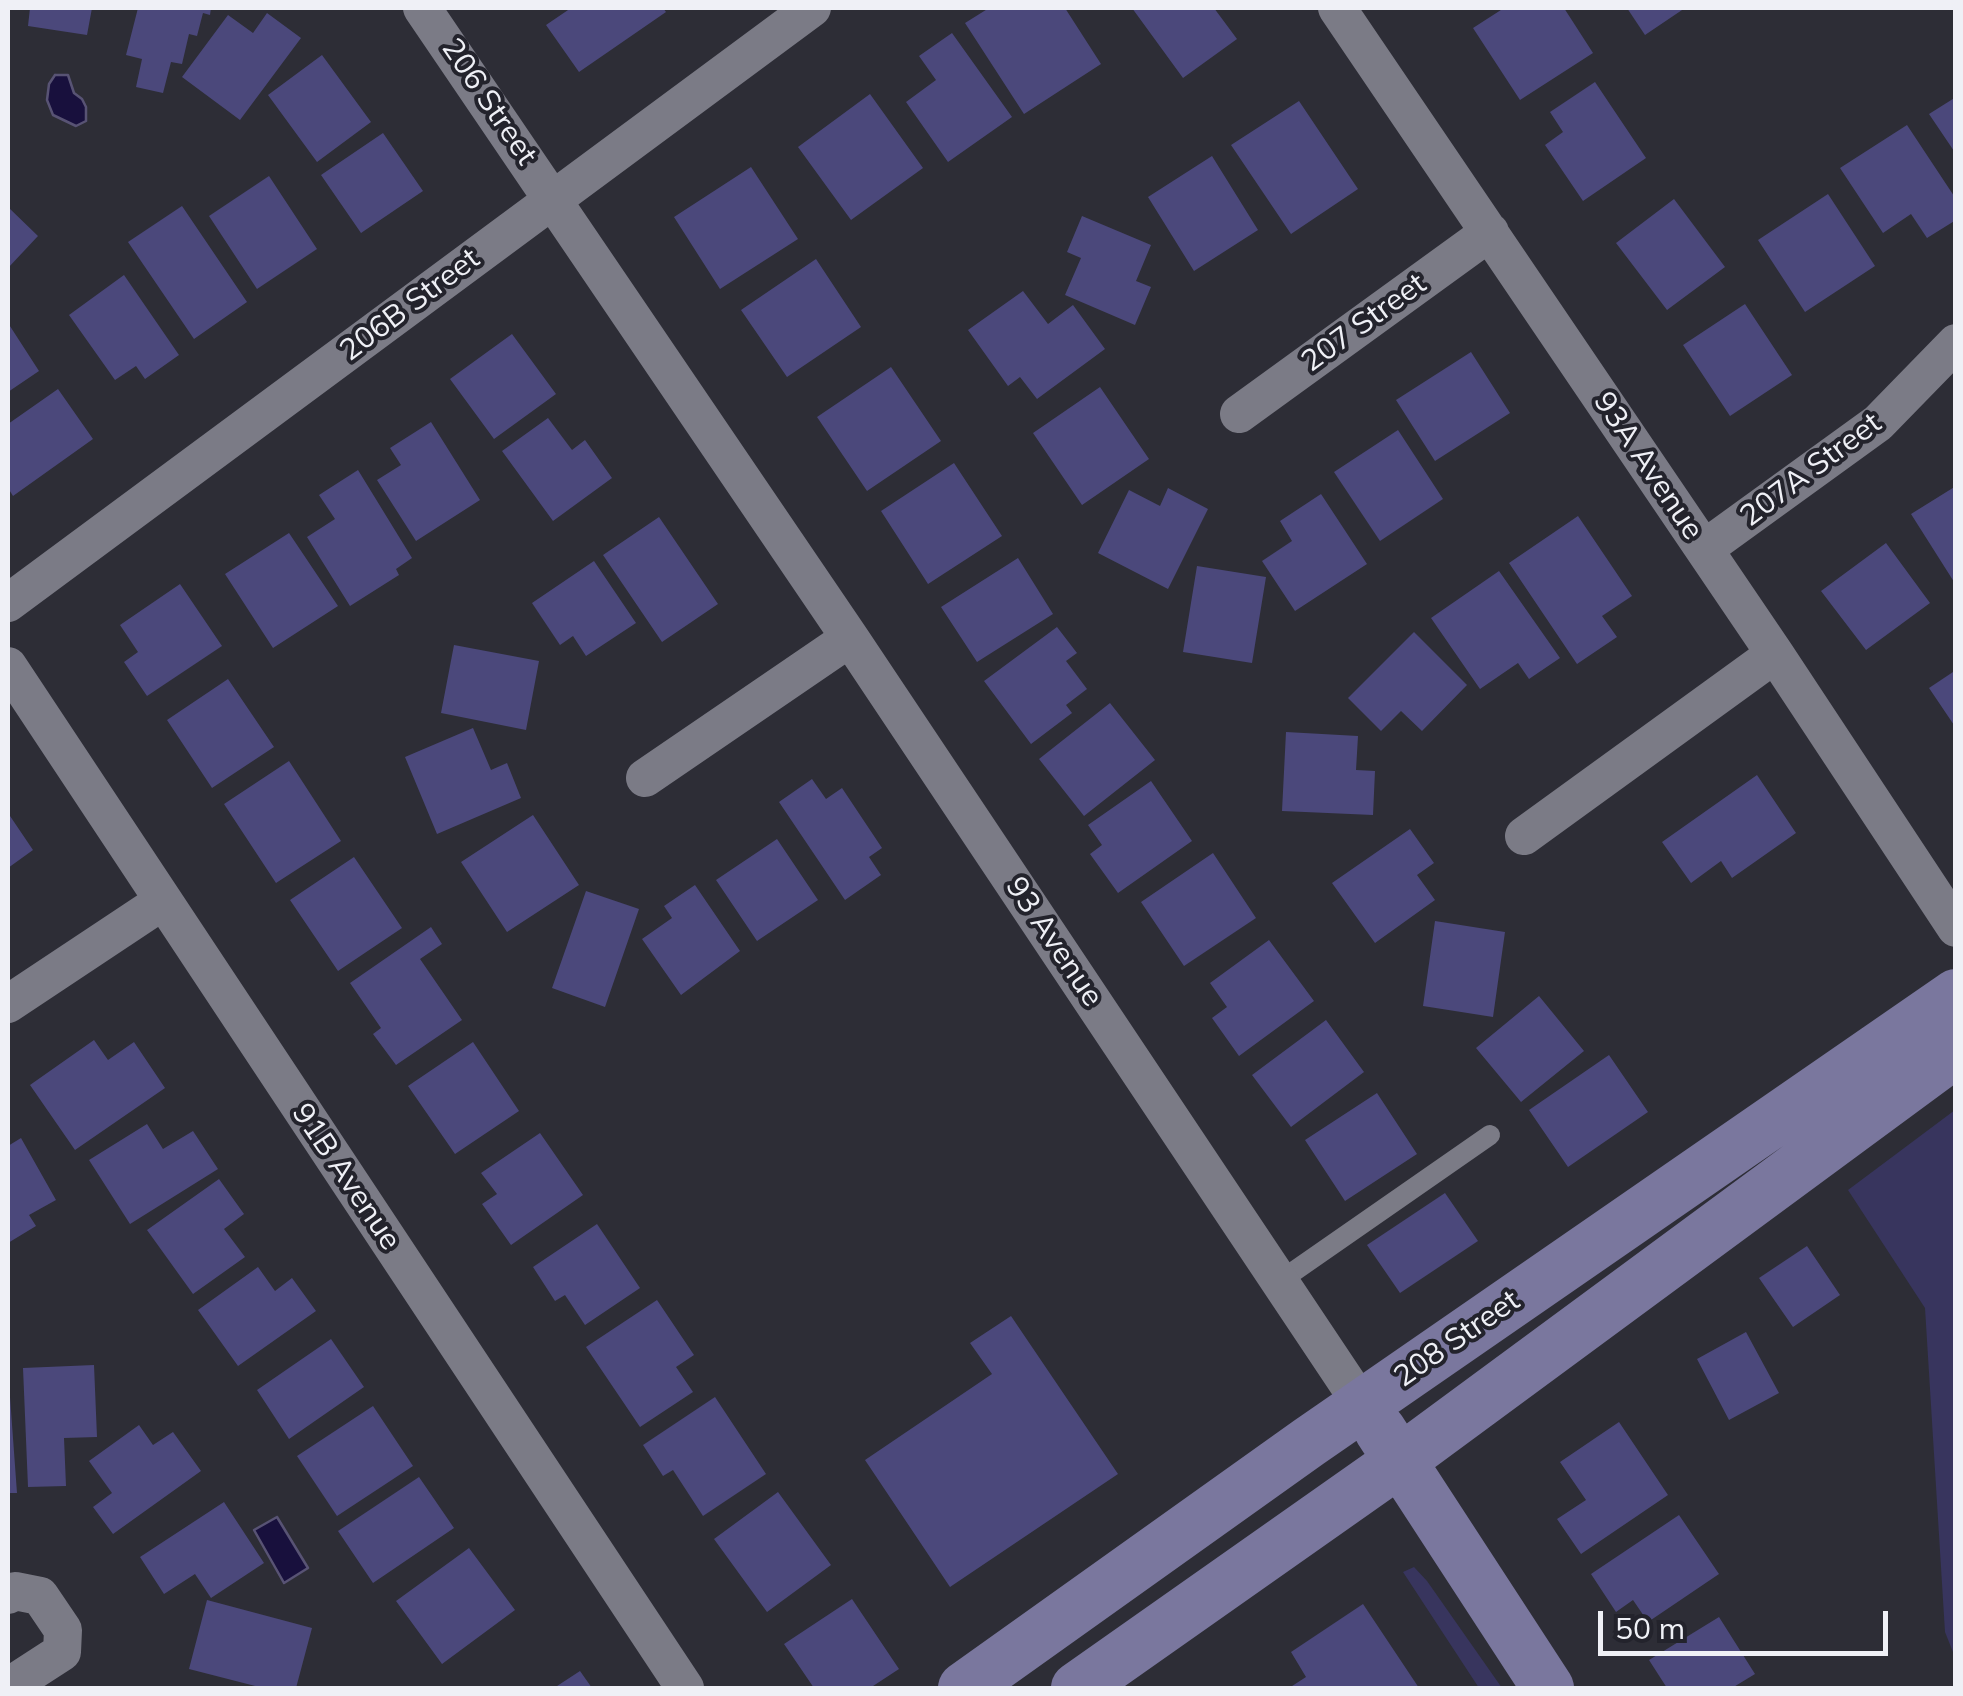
<!DOCTYPE html>
<html>
<head>
<meta charset="utf-8">
<style>
  body { margin:0 }
  #map { position:relative; width:1963px; height:1696px; overflow:hidden; background:#2d2d36; font-family:Mulish,sans-serif }
  canvas { display:block }
  .frame { position:absolute; inset:0; border:10px solid #eff0f6; pointer-events:none }
  .scale { position:absolute; left:1598px; top:1611px; width:290px; height:45px; box-sizing:border-box; border:5px solid #eff0f6; border-top:0; padding-left:12px; font-size:30px; line-height:35px; white-space:nowrap; color:#eff0f6; -webkit-text-stroke:8px #23232c; paint-order:stroke }
</style>
</head>
<body>
<div id="map">
<canvas width="1963" height="1696"></canvas>
<div class="frame"></div>
<div class="scale">50 m</div>
</div>
<script>
const ctx = document.querySelector('canvas').getContext('2d');
ctx.lineJoin = 'round';
function paint(path, color) { ctx.fillStyle = color; ctx.fill(path, 'evenodd'); }
const shape = rows => new Path2D(rows.map(r => 'M' + r).join(''));
function trace(path, color, width, dash) { ctx.strokeStyle = color; ctx.lineWidth = width; ctx.lineCap = dash ? 'butt' : 'round'; ctx.setLineDash(dash || []); ctx.stroke(path); }
function write(font, color, halo, rows, align = 'center') {
  ctx.font = font + ' Mulish,sans-serif'; ctx.lineWidth = 8; ctx.setLineDash([]); ctx.textBaseline = 'middle'; ctx.strokeStyle = halo; ctx.fillStyle = color; for (const [text, x, y, turn = 0] of rows) {
    ctx.save(); ctx.translate(x, y); ctx.rotate((+turn || 0) * Math.PI / 180); ctx.textAlign = isNaN(turn) ? turn : align; if (halo) ctx.strokeText(text, 0, 0); ctx.fillText(text, 0, 0); ctx.restore();
  }
}
paint(shape([
  [1955,1110,1955,1657,1945,1632,1925,1308,1848,1190],
  [1414,1567,1427,1581,1502,1688,1479,1688,1403,1572]
]), '#38355e');
const water = shape([
  [55,75,68,75,74,93,82,99,86,107,86,121,76,126,53,115,47,100,49,84,55,75],
  [277,1517,308,1568,284,1583,254,1530,277,1517]
]);
paint(water, '#18103d');
trace(water, '#585374', 2.5);
paint(shape([
  [30,8,92,8,87,35,28,26],
  [138,8,211,8,210,15,203,13,197,36,189,34,182,64,171,62,163,93,136,87,142,59,126,55],
  [571,8,663,8,666,12,579,72,546,25],
  [989,8,1065,8,1101,64,1024,114,965,23],
  [1132,8,1214,8,1237,39,1183,78],
  [1504,8,1564,8,1593,53,1520,100,1473,28],
  [1627,8,1685,8,1645,35],
  [267,13,301,38,240,120,182,77,228,15,253,33],
  [952,33,1012,117,948,162,906,102,936,80,919,56],
  [322,55,371,122,317,162,268,95],
  [1595,82,1646,158,1583,201,1545,145,1563,132,1550,112],
  [870,94,923,168,851,220,798,147],
  [1956,97,1956,154,1929,114],
  [1299,101,1358,189,1291,234,1231,145],
  [1907,125,1956,199,1956,220,1927,238,1911,214,1883,233,1840,168],
  [383,133,423,191,361,233,321,175],
  [1212,156,1258,230,1194,271,1148,197],
  [751,167,798,239,720,289,674,217],
  [269,176,317,249,257,289,209,216],
  [1828,194,1875,266,1805,312,1758,240],
  [1674,199,1725,267,1667,310,1616,243],
  [182,206,247,302,194,339,128,242],
  [8,207,38,236,8,268],
  [1082,216,1151,245,1136,281,1151,287,1135,325,1065,295,1081,258,1067,252],
  [816,259,861,327,787,377,741,310],
  [124,275,179,355,145,379,136,366,115,380,69,315],
  [1023,291,1048,324,1073,305,1105,349,1037,399,1020,377,1008,386,968,330],
  [1745,304,1792,375,1730,416,1683,345],
  [8,323,39,371,8,392],
  [512,334,556,394,494,439,450,379],
  [1471,352,1510,413,1435,461,1396,400],
  [891,367,941,441,867,491,817,417],
  [1100,387,1149,459,1082,505,1033,433],
  [58,389,93,439,13,496,8,488,8,424],
  [548,418,572,450,585,440,612,478,553,521,502,451],
  [431,422,480,500,416,541,377,480,401,465,390,448],
  [1398,430,1443,499,1380,541,1334,472],
  [954,463,1002,536,928,584,881,511],
  [358,470,412,558,396,569,399,575,350,606,307,537,335,519,319,495],
  [1956,486,1956,585,1911,514],
  [1168,488,1208,509,1168,589,1098,553,1129,490,1160,506],
  [1321,494,1367,564,1295,611,1262,561,1292,541,1280,521],
  [1578,516,1632,596,1602,616,1617,637,1577,664,1509,563],
  [659,517,718,604,662,642,603,555],
  [289,533,338,606,273,648,225,574],
  [1886,543,1930,603,1866,650,1821,591],
  [1018,558,1053,614,977,662,941,607],
  [594,561,636,623,586,656,573,636,560,645,532,603],
  [1197,566,1266,577,1252,663,1183,652],
  [1499,571,1560,658,1529,679,1518,663,1480,689,1431,618],
  [180,584,222,646,147,696,124,662,138,652,120,625],
  [1057,627,1077,653,1066,661,1087,689,1066,705,1072,713,1031,744,984,681],
  [1414,632,1467,685,1422,731,1401,711,1381,731,1348,698],
  [454,645,539,661,526,730,441,713],
  [1956,670,1956,728,1929,688],
  [228,679,274,747,212,788,167,720],
  [1110,703,1155,760,1084,816,1039,759],
  [473,728,491,770,507,763,521,798,437,834,405,757],
  [1286,732,1358,736,1356,770,1375,771,1373,815,1282,811],
  [289,761,341,841,276,883,224,804],
  [1757,775,1796,833,1732,878,1721,861,1691,883,1662,842],
  [812,779,826,799,842,788,882,848,869,857,881,875,845,900,779,802],
  [1151,781,1192,841,1118,893,1090,854,1102,845,1088,825],
  [8,813,33,850,8,868],
  [533,815,579,885,507,932,461,862],
  [1410,829,1434,863,1417,875,1435,900,1375,943,1332,883],
  [777,839,818,900,757,941,716,880],
  [1213,853,1256,918,1184,966,1141,902],
  [354,857,402,928,338,971,290,900],
  [695,885,740,951,681,995,642,939,672,918,664,906],
  [586,891,639,909,605,1007,552,988],
  [1435,921,1505,932,1493,1017,1423,1006],
  [431,927,442,944,420,959,462,1020,396,1065,373,1034,381,1028,350,983],
  [1269,940,1314,1001,1239,1056,1212,1018,1227,1007,1210,983],
  [1539,996,1584,1051,1521,1102,1476,1048],
  [1326,1020,1364,1072,1291,1127,1252,1075],
  [94,1040,108,1060,134,1042,165,1088,75,1150,30,1085],
  [473,1042,519,1111,455,1154,408,1086],
  [1609,1055,1648,1112,1568,1167,1529,1110],
  [1377,1093,1417,1154,1345,1201,1305,1140],
  [147,1124,163,1149,193,1131,218,1169,130,1224,89,1160],
  [540,1133,583,1195,511,1245,482,1204,497,1194,481,1173],
  [21,1138,56,1200,29,1215,36,1226,8,1243,8,1146],
  [219,1179,244,1214,224,1229,245,1257,193,1294,147,1230],
  [1445,1193,1478,1241,1400,1293,1367,1245],
  [597,1224,640,1288,585,1325,565,1295,555,1301,533,1267],
  [1807,1246,1840,1295,1793,1327,1759,1278],
  [258,1267,275,1291,292,1278,316,1311,238,1366,198,1310],
  [657,1300,694,1355,676,1367,693,1392,640,1427,586,1347],
  [1011,1316,1118,1474,950,1587,865,1460,992,1374,970,1343],
  [1746,1332,1779,1393,1729,1420,1697,1359],
  [331,1339,364,1387,289,1439,257,1390],
  [94,1365,97,1437,64,1438,66,1486,28,1487,23,1368],
  [8,1397,10,1397,17,1493,8,1493],
  [715,1397,766,1474,703,1516,673,1470,663,1476,643,1445],
  [373,1406,413,1466,337,1516,297,1456],
  [1619,1422,1668,1495,1581,1554,1557,1519,1586,1500,1560,1462],
  [139,1425,153,1445,173,1432,201,1471,113,1534,93,1507,112,1493,89,1461],
  [419,1477,454,1528,373,1583,338,1531],
  [778,1492,831,1565,767,1612,714,1539],
  [224,1502,264,1563,211,1598,195,1574,164,1594,140,1557],
  [1679,1515,1719,1574,1648,1622,1633,1600,1616,1612,1591,1574],
  [469,1548,515,1610,442,1664,396,1601],
  [852,1599,899,1669,870,1688,814,1688,784,1644],
  [207,1600,312,1628,296,1688,263,1688,189,1669],
  [1363,1604,1419,1688,1289,1688,1306,1677,1291,1652],
  [1719,1617,1755,1674,1732,1688,1667,1688,1649,1660],
  [580,1671,592,1688,554,1688]
]), '#4b487b');
trace(shape([
  [1280,1281,1490,1135]
]), '#7b7b86', 20);
trace(shape([
  [422,8,850,638,1362,1405],
  [1337,8,1775,654,1956,928],
  [1239,414,1490,232],
  [1704,549,1878,423,1956,343],
  [8,603,812,8],
  [8,666,685,1688],
  [645,778,850,638],
  [1524,836,1775,654],
  [8,1004,163,901],
  [8,1595,15,1591,40,1596,63,1630,62,1652,8,1687]
]), '#7b7b86', 38);
trace(shape([
  [1380,1430,1548,1688],
  [964,1688,1309,1442,1956,995],
  [1077,1688,1401,1460,1956,1051]
]), '#7a779e', 52);
write('30px', '#eff0f6', '#23232c', [
  ["206 Street",489,102,56],
  ["206B Street",410,305,-37],
  ["207 Street",1364,323,-36],
  ["93A Avenue",1648,466,56],
  ["207A Street",1811,470,-37],
  ["93 Avenue",1054,942,56],
  ["91B Avenue",346,1177,56],
  ["208 Street",1457,1339,-35]
]);
</script>
</body>
</html>
